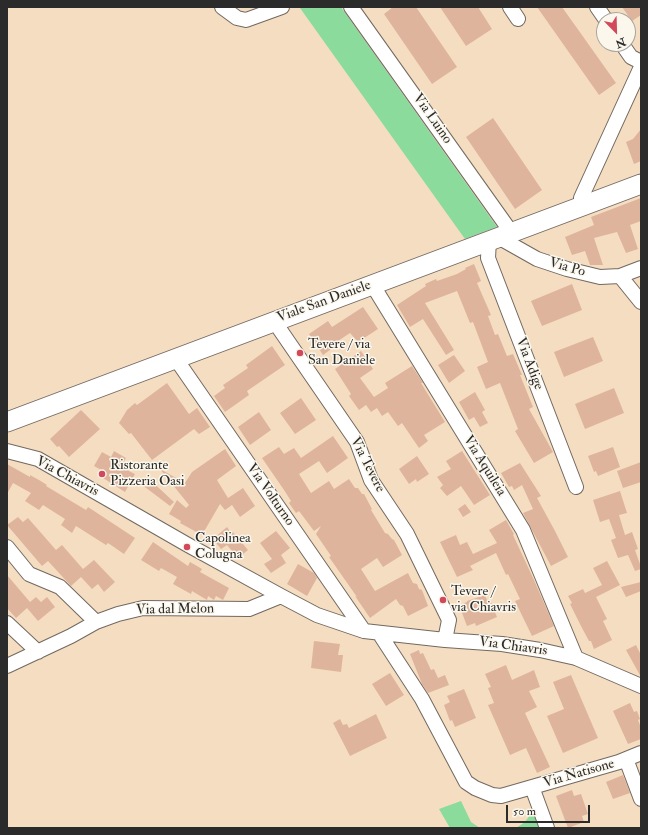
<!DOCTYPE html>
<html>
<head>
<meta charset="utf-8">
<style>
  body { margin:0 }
  #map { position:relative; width:648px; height:835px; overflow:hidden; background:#f5ddc1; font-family:"IM FELL Double Pica",serif }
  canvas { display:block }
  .frame { position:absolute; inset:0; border:8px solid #2b2b2b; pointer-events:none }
  .north { position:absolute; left:596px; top:12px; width:40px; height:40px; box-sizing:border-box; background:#fbf7ec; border:1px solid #a8a59f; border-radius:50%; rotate:157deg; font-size:11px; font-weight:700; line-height:16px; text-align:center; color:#2b2b2b }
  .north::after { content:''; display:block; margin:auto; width:14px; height:18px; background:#d1495b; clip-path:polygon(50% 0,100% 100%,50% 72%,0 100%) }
  .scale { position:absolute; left:506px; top:805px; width:84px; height:18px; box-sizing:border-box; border:2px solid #2b2b2b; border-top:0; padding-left:5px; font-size:12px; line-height:14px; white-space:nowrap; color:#2b2b2b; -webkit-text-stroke:3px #fbf7ec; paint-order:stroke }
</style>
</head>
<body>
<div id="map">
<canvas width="648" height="835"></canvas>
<div class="frame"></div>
<div class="north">N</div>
<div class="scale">50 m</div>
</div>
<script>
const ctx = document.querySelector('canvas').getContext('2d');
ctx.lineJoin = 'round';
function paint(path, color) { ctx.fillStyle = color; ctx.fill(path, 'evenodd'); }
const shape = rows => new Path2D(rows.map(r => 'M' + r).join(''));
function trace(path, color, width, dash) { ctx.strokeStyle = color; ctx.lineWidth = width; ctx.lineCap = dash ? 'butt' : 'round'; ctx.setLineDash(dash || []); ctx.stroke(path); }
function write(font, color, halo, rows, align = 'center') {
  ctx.font = font + ' "IM FELL Double Pica",serif'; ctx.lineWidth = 3; ctx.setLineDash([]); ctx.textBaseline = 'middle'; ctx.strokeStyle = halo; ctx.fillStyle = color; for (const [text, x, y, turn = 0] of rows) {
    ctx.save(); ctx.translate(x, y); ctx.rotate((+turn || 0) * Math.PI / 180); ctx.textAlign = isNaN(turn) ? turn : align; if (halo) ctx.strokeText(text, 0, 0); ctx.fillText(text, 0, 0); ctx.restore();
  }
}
paint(shape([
  [303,7,341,7,497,227,465,239,300,8],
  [461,801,471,822,480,828,450,828,439,809],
  [535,808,542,828,516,828,525,822]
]), '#8bdb9c');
paint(shape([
  [393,7,416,7,457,67,432,84,384,14],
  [440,7,478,7,492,29,466,46],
  [537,7,562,7,616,83,599,95],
  [622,7,641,7,641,15,632,21],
  [493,118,542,190,515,209,466,137],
  [641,129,641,161,634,164,626,142,633,139],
  [641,198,641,221,630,225,638,249,626,253,617,232,594,238,603,265,590,265,585,251,572,255,565,237,594,225,591,217],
  [474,264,481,281,477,283,491,315,488,316,495,335,498,334,507,356,513,354,522,375,520,375,533,407,529,409,553,452,534,463,515,431,518,429,500,383,486,389,477,367,488,362,473,322,470,323,457,291,425,303,454,350,446,355,423,319,410,327,397,305,426,286,425,284,436,279,437,281,457,274,466,269,465,268],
  [572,284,582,310,542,326,531,301],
  [363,307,378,329,358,342,350,333,335,343,337,345,323,355,309,334,328,321,332,327],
  [593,337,603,361,564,377,554,352],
  [272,346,285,365,247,391,249,395,225,412,214,396,225,388,223,385,248,368,246,365],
  [361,351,373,369,360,378,374,397,388,388,385,383,412,366,423,383,421,383,445,422,424,435,428,441,419,448,402,423,398,426,388,412,382,416,377,408,371,412,366,405,359,410,349,396,351,394,335,369],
  [454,355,465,371,449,383,438,365],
  [167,383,189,414,197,408,210,427,199,434,194,429,152,460,131,433,129,434,119,423,127,410,135,403,137,405],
  [614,388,624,413,585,429,575,404],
  [475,392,485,410,482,412,488,423,480,427,474,417,469,420,459,402],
  [301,398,316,420,295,434,280,413],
  [81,410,100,429,69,457,59,446,57,447,50,439],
  [259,412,271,430,250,445,238,427],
  [333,436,348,458,327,473,319,461,299,474,311,493,329,481,334,489,349,479,355,488,358,488,362,494,364,494,372,509,371,510,385,533,388,534,392,539,394,540,402,555,383,567,377,558,361,569,375,591,408,573,413,583,417,584,419,589,422,590,428,606,408,616,403,606,400,605,396,599,370,618,355,596,357,597,329,557,331,556,316,534,321,526,314,531,299,511,296,513,289,503,291,501,284,490,262,458,279,447,284,454,294,448,301,458],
  [613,447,620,467,598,476,596,471,594,472,588,456],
  [225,449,236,466,217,480,228,498,243,488,255,506,240,517,232,505,225,510,220,504,202,535,180,523,181,521,169,514,177,500,186,508,189,505,160,469,185,483,192,472],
  [114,451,126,458,121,467,135,474,125,492,100,476,103,471,94,466,102,452,111,457],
  [462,451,490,495,474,505,461,486,447,496,440,488,443,485,437,477,451,469,446,461],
  [417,456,429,474,417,482,416,479,409,484,399,469],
  [641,462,641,482,623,488,617,471],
  [520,463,541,496,537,498,555,531,568,557,551,566,523,513,533,509,522,485,514,490,512,486,509,487,501,473],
  [7,464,30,477,30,475,39,480,47,485,46,486,86,510,88,507,135,538,124,554,108,543,106,545,76,526,72,533,61,525,65,519,43,505,39,510,25,501,31,493,13,483,7,494],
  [147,477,174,502,170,506,141,484],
  [620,491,627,513,619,515,625,535,632,532,638,549,635,550,641,567,641,569,635,571,628,555,618,558,611,540,616,538,609,519,600,522,593,500],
  [465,504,471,512,463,517,458,509],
  [18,517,23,522,28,518,56,550,62,545,83,569,94,560,115,582,104,592,98,584,92,589,81,577,71,586,48,561,42,566,7,525],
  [506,520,514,534,513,535,534,580,554,626,532,636,515,601,520,599,508,574,506,575,496,553,470,566,473,570,457,577,440,542,456,535,460,545,467,542,473,554,497,543,489,530],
  [227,527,231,533,233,532,248,550,238,558,227,545,221,549,213,539],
  [276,531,290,548,281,555,286,563,271,573,264,564,272,559,260,543],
  [153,542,188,566,190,562,202,569,200,572,229,588,223,600,216,596,214,600,208,596,207,600,192,591,191,594,173,584,177,577,161,568,159,571,141,560],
  [607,561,620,585,596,597,607,619,603,621,612,640,594,649,591,641,589,641,582,628,570,604,572,603,568,596,583,589,585,593,602,585,593,568],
  [298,564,314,573,317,578,307,596,287,584],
  [7,575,30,602,36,597,41,602,47,597,55,607,38,621,27,608,16,618,7,608],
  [641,582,641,591,626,597,621,587],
  [485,595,488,603,491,602,497,617,476,626,475,623,467,626,459,605,467,602,467,601],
  [314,641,340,644,338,655,343,655,341,672,311,668],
  [636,645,641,655,641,677,626,650],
  [419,650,420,654,423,653,431,670,434,669,438,678,445,675,449,685,428,693,422,684,410,654],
  [506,665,512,680,534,670,540,687,529,691,537,707,525,713,550,767,537,773,526,748,510,755,488,705,494,703,488,688,491,687,485,674],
  [390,673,404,695,386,706,372,684],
  [571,675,598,738,563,753,547,716,564,709,553,682],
  [464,689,476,718,455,727,452,720,450,721,444,705,450,702,447,696],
  [630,703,634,712,637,711,640,719,638,720,641,728,641,739,628,744,613,711],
  [376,714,387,738,350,756,333,723,340,719,343,725,347,724,349,728],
  [623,775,630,793,613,799,606,782],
  [572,790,574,796,581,794,588,814,582,816,584,822,568,828,556,796]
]), '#dfb49c');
const street = shape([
  [222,7,237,18,246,20,282,7],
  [351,7,511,232],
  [510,7,518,19],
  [597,7,606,20],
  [622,44,631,57,641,62],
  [583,205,581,198,641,67],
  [498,237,537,259,567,269,600,277,620,276,641,268],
  [489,240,488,258,576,487],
  [620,276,641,302],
  [372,284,523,530,576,658],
  [274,321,357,442,371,480,407,534,449,620,445,640],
  [176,359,364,631],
  [7,451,38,459,188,545,281,596,317,615,364,631,445,640,502,644,540,650,576,658,641,686],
  [7,547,29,574,60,587,96,622],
  [7,623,38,652],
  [379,633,422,699,466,782,475,788,492,795,501,796,619,762,641,753],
  [7,666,71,636,96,622,118,614,143,608,249,609,281,596],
  [626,759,641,799],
  [532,787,547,828]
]);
const secondary = shape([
  [7,422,641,184]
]);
trace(street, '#726960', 16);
trace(secondary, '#726960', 21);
trace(street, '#fff', 14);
trace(secondary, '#fff', 19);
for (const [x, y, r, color] of [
  [300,353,4,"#d1495b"],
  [102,474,4,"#d1495b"],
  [187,547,4,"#d1495b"],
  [443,600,4,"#d1495b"]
]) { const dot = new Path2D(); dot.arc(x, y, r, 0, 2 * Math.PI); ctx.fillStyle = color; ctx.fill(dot); trace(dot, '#fbf7ec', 1.5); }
write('14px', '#2b2b2b', '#fbf7ec', [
  ["Via Luino",432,119,55],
  ["Via Po",567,268,16],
  ["Viale San Daniele",324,302,-20],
  ["Via Adige",529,364,69],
  ["Via Tevere",367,465,63],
  ["Via Aquileia",484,466,58],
  ["Via Chiavris",67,477,28],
  ["Via Volturno",270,495,55],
  ["Via dal Melon",175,610,-1],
  ["Via Chiavris",513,647,8],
  ["Via Natisone",579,774,-16]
]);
write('14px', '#2b2b2b', '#fbf7ec', [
  ["Tevere / via",308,345],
  ["San Daniele",308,361],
  ["Ristorante",110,466],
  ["Pizzeria Oasi",110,482],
  ["Capolinea",195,539],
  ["Colugna",195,555],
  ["Tevere /",451,592],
  ["via Chiavris",451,608]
], 'left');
</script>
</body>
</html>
